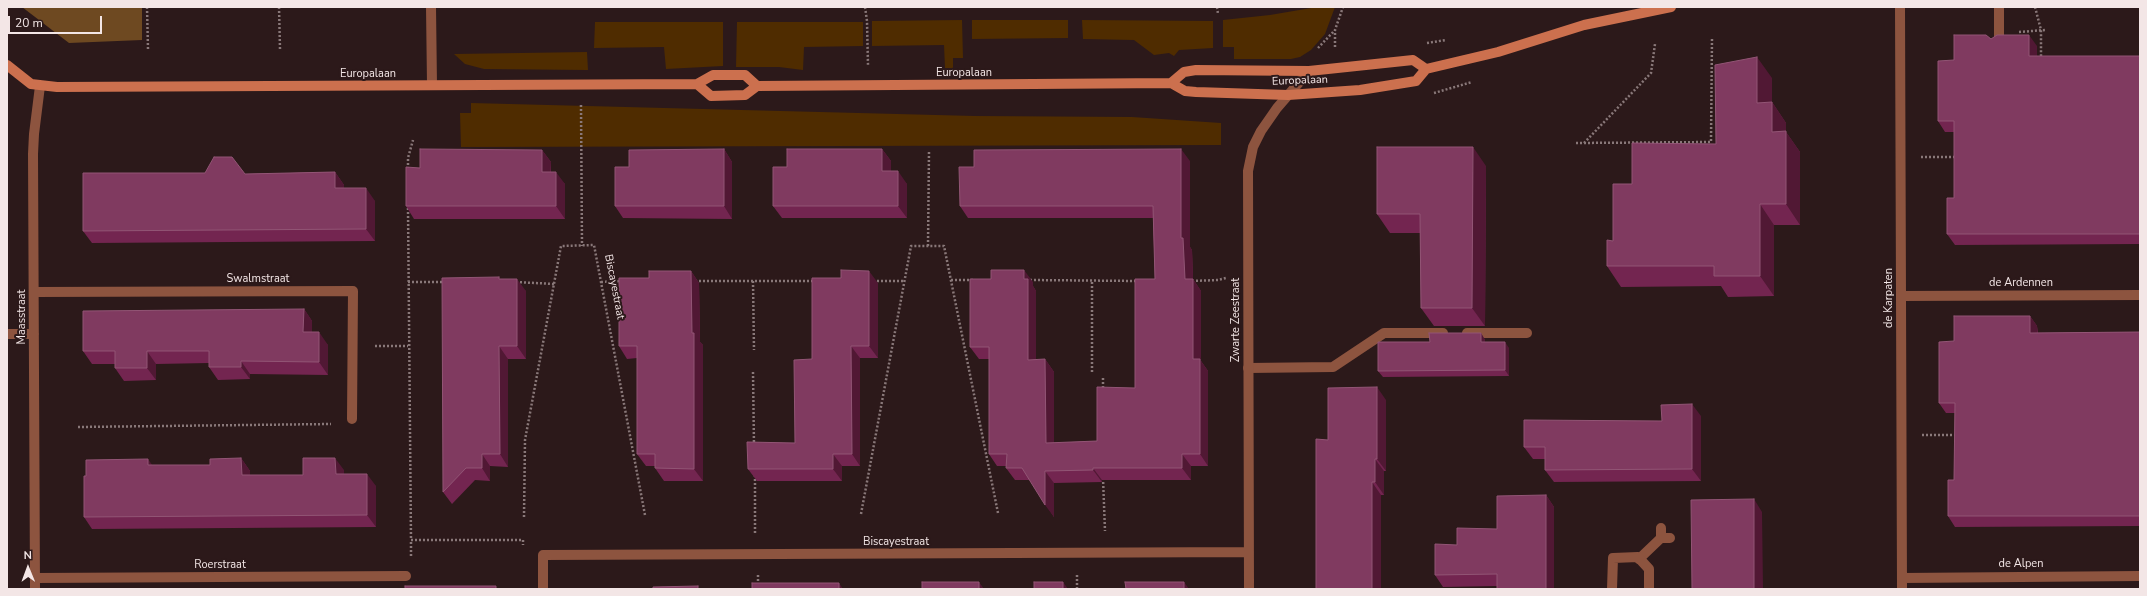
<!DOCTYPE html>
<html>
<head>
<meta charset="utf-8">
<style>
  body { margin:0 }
  #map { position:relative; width:2147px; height:596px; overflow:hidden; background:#2c191a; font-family:"Nunito Sans",sans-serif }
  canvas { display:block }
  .frame { position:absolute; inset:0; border:8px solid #f3e6e6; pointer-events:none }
  .north { position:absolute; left:8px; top:548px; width:40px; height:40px; -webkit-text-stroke:3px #2c191a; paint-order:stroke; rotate:359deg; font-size:11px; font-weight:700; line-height:16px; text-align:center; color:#f3e6e6 }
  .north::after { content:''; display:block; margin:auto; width:14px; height:18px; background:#f3e6e6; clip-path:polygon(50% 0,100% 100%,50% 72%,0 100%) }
  .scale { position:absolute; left:8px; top:16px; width:94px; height:18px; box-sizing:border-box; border:2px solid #f3e6e6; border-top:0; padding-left:5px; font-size:12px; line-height:14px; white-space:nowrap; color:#f3e6e6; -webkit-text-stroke:3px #2c191a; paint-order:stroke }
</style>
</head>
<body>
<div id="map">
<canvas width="2147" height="596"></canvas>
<div class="frame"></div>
<div class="north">N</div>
<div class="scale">20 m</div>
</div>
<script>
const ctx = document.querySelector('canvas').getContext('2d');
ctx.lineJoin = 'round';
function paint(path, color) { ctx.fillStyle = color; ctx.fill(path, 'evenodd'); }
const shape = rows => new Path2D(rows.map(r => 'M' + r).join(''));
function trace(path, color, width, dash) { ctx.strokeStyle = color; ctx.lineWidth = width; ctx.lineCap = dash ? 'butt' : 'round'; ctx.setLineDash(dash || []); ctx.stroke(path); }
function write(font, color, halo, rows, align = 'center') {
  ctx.font = font + ' "Nunito Sans",sans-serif'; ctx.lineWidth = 4; ctx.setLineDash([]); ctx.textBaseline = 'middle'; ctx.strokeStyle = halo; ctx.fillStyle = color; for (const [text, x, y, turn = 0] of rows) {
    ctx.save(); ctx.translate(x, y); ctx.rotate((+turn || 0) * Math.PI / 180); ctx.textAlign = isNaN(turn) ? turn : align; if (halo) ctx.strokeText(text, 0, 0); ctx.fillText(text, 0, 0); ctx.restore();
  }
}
paint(shape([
  [1317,7,1335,7,1325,34,1311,50,1300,57,1291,59,1234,59,1234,47,1223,47,1223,20,1270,15],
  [962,20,963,58,953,58,953,69,945,68,944,45,872,46,872,21],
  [972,20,1068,20,1068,38,972,39],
  [1082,20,1213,21,1213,48,1179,50,1174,56,1169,53,1154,55,1134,40,1083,39],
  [595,22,723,22,723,66,666,69,664,47,594,48],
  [737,22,863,22,863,46,804,47,803,70,779,67,736,67],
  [587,52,588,70,484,69,465,64,454,54],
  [471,103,975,116,1132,117,1221,123,1221,145,461,147,460,113,471,113]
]), '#4f2c00');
paint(shape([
  [22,7,142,7,142,40,69,43]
]), '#6e4921');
trace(shape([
  [147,7,148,49],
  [279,7,280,49],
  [865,7,867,21,868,65],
  [1217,7,1218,14],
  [2035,7,2041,30,2041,60],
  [2019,32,2045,30],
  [1427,43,1446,40],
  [1335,47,1335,30,1343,7],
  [1318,48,1335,30],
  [1434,93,1472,82],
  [581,105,582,246],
  [1576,143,1711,142,1712,38],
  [1584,143,1651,73,1655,44],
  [1921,157,1956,157],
  [408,169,408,158,413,140],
  [408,208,411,540],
  [928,246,929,151],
  [951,280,973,280],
  [1030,280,1139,281],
  [695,281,814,281],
  [753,281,754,350],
  [873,281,904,281],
  [1192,281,1218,280,1226,278],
  [408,282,443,282],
  [516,282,554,284],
  [601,282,620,281],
  [375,346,408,346],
  [753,372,754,446],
  [1092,372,1092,281],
  [1103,378,1103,389],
  [78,427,331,424],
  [1922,435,1957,435],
  [755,475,755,534],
  [1103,478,1105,531],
  [861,514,911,246,944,246,998,513],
  [524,517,525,440,561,246,594,245,645,515],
  [411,556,411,540,523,540,523,545],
  [758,589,758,575],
  [1077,589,1077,574]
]), '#897879', 2.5, [2, 2]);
trace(shape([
  [1999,7,1999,43],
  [1467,333,1527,333],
  [1248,368,1333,367,1384,333,1443,333],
  [1661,538,1661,528],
  [1639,559,1661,538,1670,538]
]), '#8d543f', 10);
trace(shape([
  [431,7,432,85],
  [1900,7,1902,589],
  [34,292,353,291,352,419],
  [1901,296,2140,295],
  [7,334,34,334],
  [35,578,406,576],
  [1902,578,2140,576],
  [35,589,33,154,34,134,40,86],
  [543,589,543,555,1249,552],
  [1249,589,1248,171,1253,147,1261,131,1277,108,1309,71],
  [1612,589,1613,558,1638,557,1649,569,1649,589]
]), '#8d543f', 10);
trace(shape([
  [7,65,31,84,57,87,697,84,713,75,745,75,757,86],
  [1171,83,1184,72,1196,70,1309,71,1413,60,1426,69],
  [697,84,711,96,745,95,757,86,1171,83,1185,91,1196,92,1288,95,1360,90,1416,81,1426,69,1498,52,1584,25,1671,7]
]), '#cc704e', 10);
paint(shape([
  [1991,39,2037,46,2037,56,2140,56,2140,244,1955,245,1947,234,1954,198,1954,132,1945,132,1938,121,1954,60],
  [1772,78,1772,102,1786,123,1786,132,1800,152,1800,225,1774,225,1774,296,1728,297,1721,286,1621,287,1607,266,1613,241,1632,184,1716,144],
  [724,149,732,162,732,219,623,218,615,206,629,167],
  [882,149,891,161,891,171,907,184,907,218,782,218,773,206,787,167],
  [542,150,551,162,551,172,565,184,565,219,414,219,406,206,420,168],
  [1190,161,1190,247,1192,250,1193,279,1201,291,1201,361,1208,371,1208,466,1191,466,1191,480,1102,480,1102,482,1054,483,1054,517,1030,480,1015,480,1006,468,1006,466,997,466,989,454,989,359,979,359,970,347,1033,282,1033,286,1036,291,1036,360,1045,359,1054,372,1054,443,1097,441,1135,388,1155,279,1153,218,968,218,960,206,974,167],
  [1486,166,1485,326,1434,326,1421,308,1420,233,1390,233,1377,214],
  [335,172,344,185,344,188,375,201,375,241,92,243,83,231,205,173,245,174],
  [691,271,699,283,700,342,703,345,703,481,664,481,655,468,655,466,646,466,637,454,637,358,627,359,619,346,649,278],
  [501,279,526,291,526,359,508,359,508,467,490,466,490,481,475,480,452,504,443,492],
  [878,283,878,358,860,358,860,466,842,466,842,481,757,481,748,469,795,443,812,359],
  [304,309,312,321,312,332,328,345,328,375,250,374,250,379,218,380,209,367,209,363,156,364,156,380,124,381,115,368,115,364,92,364,83,351],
  [2030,316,2037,326,2038,333,2140,332,2140,526,1955,527,1948,516,1954,480,1955,413,1946,413,1939,403,1954,341],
  [1481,333,1485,340,1485,342,1509,348,1509,376,1383,377,1378,371,1430,342],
  [1386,400,1386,471,1384,471,1384,495,1381,495,1381,589,1316,589],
  [1701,416,1701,481,1554,482,1545,470,1545,459,1533,459,1524,447,1662,421],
  [241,458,250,471,250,475,303,475,344,470,344,474,376,486,376,527,92,529,84,517,152,465,210,465],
  [1546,495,1554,507,1497,586,1443,587,1435,575,1457,545,1497,529]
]), '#732550');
paint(shape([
  [2029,35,2037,46,2037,67,2029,56],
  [1757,57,1772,78,1772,123,1757,103],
  [1772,102,1786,123,1786,132,1800,152,1800,225,1786,204,1772,132],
  [1473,147,1486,166,1485,326,1472,308],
  [724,149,732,162,732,219,724,206],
  [882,149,891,161,891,183,882,171],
  [1181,149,1190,161,1190,247,1192,250,1193,279,1201,291,1201,361,1208,371,1208,466,1200,454,1193,359,1185,279,1181,238],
  [542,150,551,162,550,184,542,172],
  [898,171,907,184,907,218,898,206],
  [335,172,344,185,344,201,335,188],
  [556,172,565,184,565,219,556,206],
  [366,188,375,201,375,241,366,229],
  [1760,204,1774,225,1774,296,1760,276],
  [1024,270,1033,282,1033,286,1036,291,1036,372,1028,360],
  [691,271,699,283,700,342,703,345,703,481,694,469],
  [869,271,878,283,878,358,869,346],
  [517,279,526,291,526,359,517,346],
  [304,309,312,321,312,345,303,332],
  [2030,316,2037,326,2038,343,2030,333],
  [319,332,328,345,328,375,319,362],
  [1481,333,1485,340,1485,349,1481,342],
  [1505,342,1509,348,1509,376,1505,370],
  [499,346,508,359,508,467,500,454],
  [851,346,860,358,860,466,852,454],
  [147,351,156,364,156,380,147,368],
  [1045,359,1054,372,1054,455,1046,443],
  [241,361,250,374,250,379,241,367],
  [1377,387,1386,400,1386,471,1377,459],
  [1692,404,1701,416,1701,481,1692,469],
  [482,454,490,466,490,481,482,468],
  [833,454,842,466,842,481,833,469],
  [1182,454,1191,466,1191,480,1182,468],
  [241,458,250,471,250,487,242,475],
  [335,458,344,470,344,487,336,474],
  [148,459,157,472,148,465],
  [1375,459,1384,471,1384,495,1375,482],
  [1093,468,1102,480,1102,482,1093,470],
  [1045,471,1054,483,1054,517,1045,505],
  [367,474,376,486,376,527,367,515],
  [1372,482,1381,495,1381,589,1372,589],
  [1546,495,1554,507,1554,589,1546,589],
  [1754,499,1762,512,1763,589,1754,589],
  [979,582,984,589,979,589],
  [1063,582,1068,589,1063,589],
  [1184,582,1189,589,1184,589],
  [839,583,843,589,839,589]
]), '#511834');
const building = shape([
  [1954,35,1986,35,1991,39,1997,35,2029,35,2029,56,2140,56,2140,234,1947,234,1947,198,1954,198,1954,121,1938,121,1938,61,1954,60,1954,35],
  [1757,57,1757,103,1772,102,1772,132,1786,131,1786,204,1760,204,1760,276,1714,276,1714,266,1607,266,1607,240,1613,241,1613,184,1632,184,1632,143,1716,144,1715,65,1757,57],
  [1377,147,1473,147,1472,308,1421,308,1420,214,1377,214,1377,147],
  [420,149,542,150,542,172,556,172,556,206,406,206,406,167,420,168,420,149],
  [724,149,724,206,615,206,615,167,629,167,629,150,724,149],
  [787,149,882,149,882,171,898,171,898,206,773,206,773,167,787,167,787,149],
  [1181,149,1181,238,1183,238,1185,279,1193,279,1193,359,1200,359,1200,454,1182,454,1182,468,1093,468,1093,470,1045,471,1045,505,1022,468,1006,468,1007,454,989,454,989,347,970,347,970,279,991,279,991,270,1024,270,1024,279,1028,279,1028,360,1045,359,1046,443,1097,441,1097,387,1135,388,1135,279,1155,279,1153,206,960,206,959,167,974,167,974,150,1181,149],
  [214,157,232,157,245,174,335,172,335,188,366,188,366,229,83,231,83,173,205,173,214,157],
  [841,270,869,271,869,346,851,346,852,454,833,454,833,469,748,469,747,442,795,443,794,360,812,359,812,278,841,278,841,270],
  [649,271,691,271,692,333,694,333,694,469,655,468,655,454,637,454,637,346,619,346,619,278,649,278,649,271],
  [499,277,499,279,517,279,517,346,499,346,500,454,482,454,482,468,466,468,443,492,442,278,499,277],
  [304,309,303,332,319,332,319,362,241,361,241,367,209,367,209,351,147,351,147,368,115,368,115,351,83,351,83,311,304,309],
  [1954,316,2030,316,2030,333,2140,332,2140,516,1948,516,1948,480,1954,480,1955,403,1939,403,1939,342,1954,341,1954,316],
  [1429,333,1481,333,1481,342,1505,342,1505,370,1378,371,1378,342,1430,342,1429,333],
  [1377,387,1377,459,1375,459,1375,482,1372,482,1372,589,1316,589,1316,439,1328,440,1328,388,1377,387],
  [1692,404,1692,469,1545,470,1545,447,1524,447,1524,420,1662,421,1661,405,1692,404],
  [241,458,242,475,303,475,303,458,335,458,336,474,367,474,367,515,84,517,84,476,86,476,86,460,148,459,148,465,210,465,210,459,241,458],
  [1546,495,1546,589,1497,589,1497,574,1435,575,1435,544,1457,545,1457,528,1497,529,1497,496,1546,495],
  [1754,499,1754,589,1692,589,1691,500,1754,499],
  [922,582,979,582,979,589,922,589,922,582],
  [1034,582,1063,582,1063,589,1034,589,1034,582],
  [1125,582,1184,582,1184,589,1110,589,1126,589,1125,582],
  [752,583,839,583,839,589,752,589,752,583],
  [405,586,496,586,496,589,405,589,405,586],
  [698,586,698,589,653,589,653,587,698,586]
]);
paint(building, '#803a60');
trace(building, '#925575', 1);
write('11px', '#f3e6e6', '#2c191a', [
  ["Europalaan",964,73],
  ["Europalaan",368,74],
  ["Europalaan",1300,81,-2],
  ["Swalmstraat",258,279],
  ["de Ardennen",2021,283],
  ["Biscayestraat",614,287,79],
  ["de Karpaten",1889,298,-90],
  ["Maasstraat",22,317,-90],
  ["Zwarte Zeestraat",1236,320,-90],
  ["Biscayestraat",896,542],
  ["de Alpen",2021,564],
  ["Roerstraat",220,565]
]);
</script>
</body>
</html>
